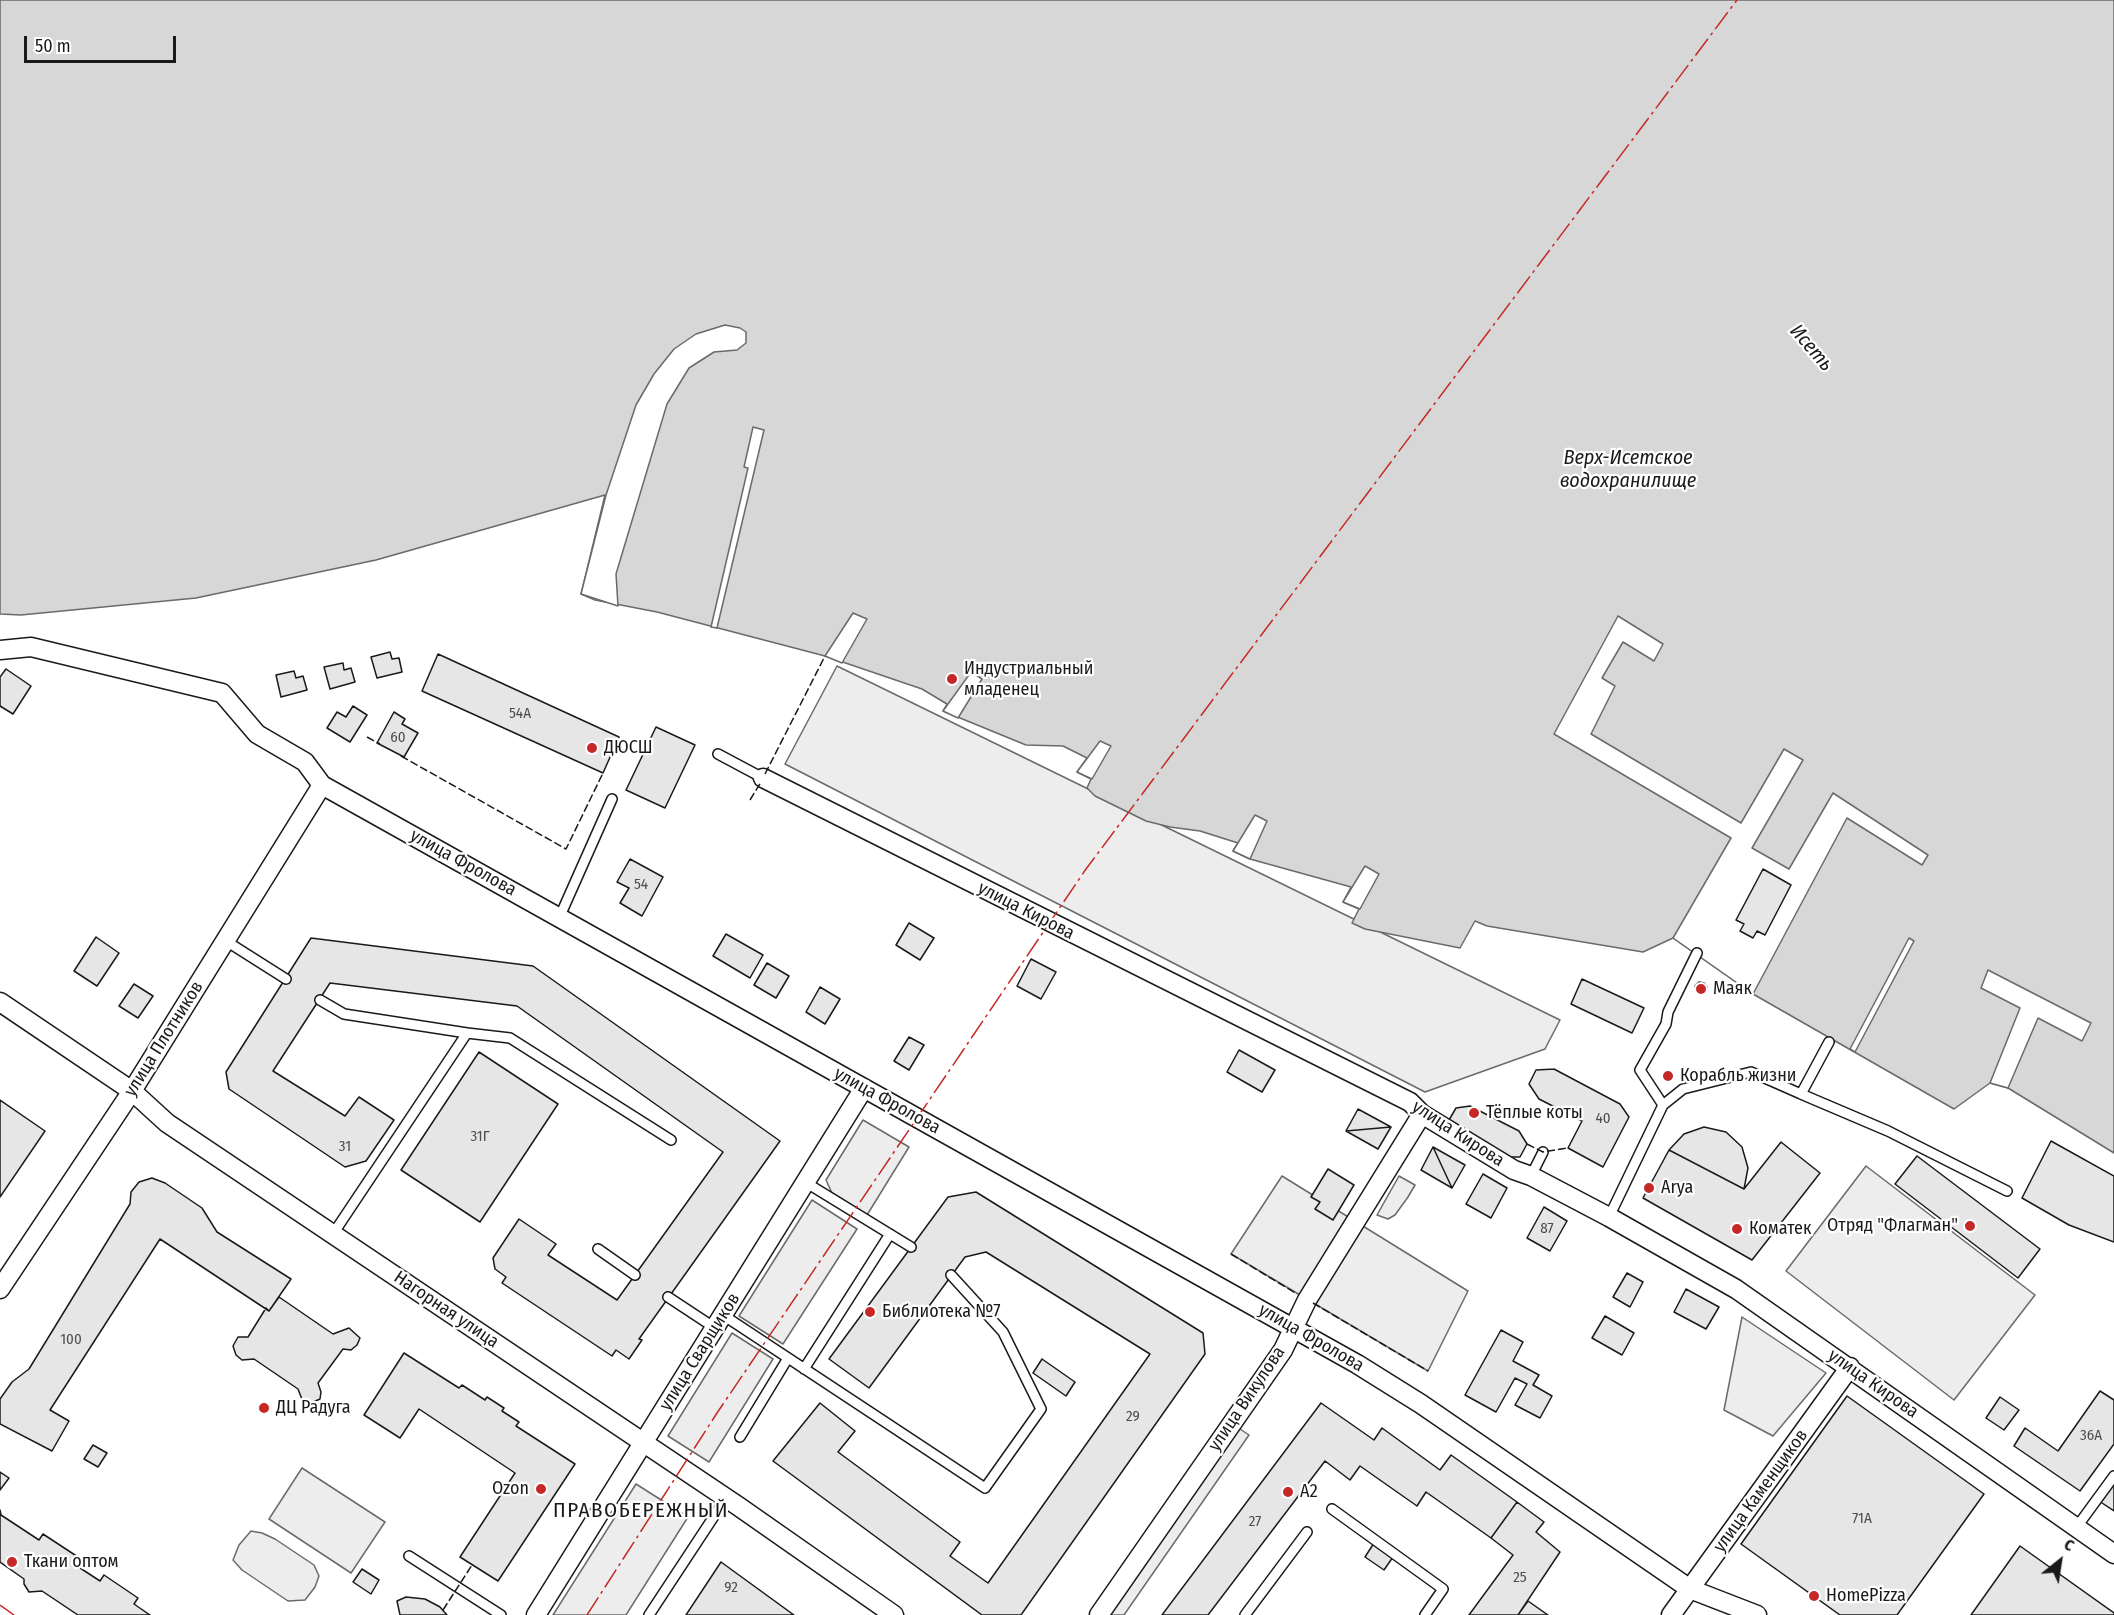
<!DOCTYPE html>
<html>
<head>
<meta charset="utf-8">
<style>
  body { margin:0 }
  #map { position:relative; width:2114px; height:1615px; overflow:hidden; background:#fff; font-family:"Fira Sans Condensed",sans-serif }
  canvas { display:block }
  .north { position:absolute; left:2030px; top:1531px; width:60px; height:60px; -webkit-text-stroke:4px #fff; paint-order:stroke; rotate:30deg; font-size:16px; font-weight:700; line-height:24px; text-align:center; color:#1a1a1a }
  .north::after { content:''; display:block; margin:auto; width:21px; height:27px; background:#1a1a1a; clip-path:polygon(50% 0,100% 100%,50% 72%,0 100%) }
  .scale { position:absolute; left:24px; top:36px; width:152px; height:27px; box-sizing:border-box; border:3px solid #1a1a1a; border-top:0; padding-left:8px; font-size:18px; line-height:21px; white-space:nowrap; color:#1a1a1a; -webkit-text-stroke:4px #fff; paint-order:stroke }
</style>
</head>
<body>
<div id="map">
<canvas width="2114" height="1615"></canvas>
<div class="north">С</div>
<div class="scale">50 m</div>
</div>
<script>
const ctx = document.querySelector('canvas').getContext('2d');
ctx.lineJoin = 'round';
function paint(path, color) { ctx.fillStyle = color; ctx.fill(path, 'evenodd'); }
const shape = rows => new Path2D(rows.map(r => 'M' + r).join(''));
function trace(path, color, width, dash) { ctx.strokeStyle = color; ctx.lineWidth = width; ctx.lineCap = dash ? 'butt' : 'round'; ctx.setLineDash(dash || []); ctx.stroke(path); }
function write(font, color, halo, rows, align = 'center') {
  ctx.font = font + ' "Fira Sans Condensed",sans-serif'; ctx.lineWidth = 4.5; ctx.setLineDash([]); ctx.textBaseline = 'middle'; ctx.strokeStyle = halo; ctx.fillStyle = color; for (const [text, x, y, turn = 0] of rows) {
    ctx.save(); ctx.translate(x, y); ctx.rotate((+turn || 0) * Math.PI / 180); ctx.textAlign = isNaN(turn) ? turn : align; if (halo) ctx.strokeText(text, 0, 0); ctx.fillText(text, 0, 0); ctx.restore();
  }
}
const built = shape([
  [837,666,1560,1020,1545,1049,1425,1092,785,764,837,666],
  [863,1120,909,1147,867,1215,832,1193,826,1180,863,1120],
  [1866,1166,2035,1295,1954,1400,1786,1271,1866,1166],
  [1282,1176,1468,1291,1428,1371,1231,1254,1282,1176],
  [1399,1176,1415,1185,1408,1197,1395,1215,1388,1219,1377,1215,1399,1176],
  [812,1200,857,1229,783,1344,739,1316,812,1200],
  [1742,1317,1826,1373,1773,1436,1724,1410,1742,1317],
  [732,1333,773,1359,709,1462,668,1436,732,1333],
  [1237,1427,1249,1435,1124,1615,1105,1615,1237,1427],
  [302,1468,385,1522,351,1573,269,1519,302,1468],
  [636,1484,688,1517,626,1615,553,1615,636,1484],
  [251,1531,262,1533,275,1539,314,1565,319,1576,315,1587,305,1600,288,1601,242,1570,233,1560,239,1545,251,1531]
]);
paint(built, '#ededed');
trace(built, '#6a6a6a', 1.5);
const water = shape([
  [0,0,2114,0,2114,1153,2008,1088,1990,1083,1954,1109,1753,994,1673,938,1643,952,1487,926,1475,921,1460,948,1365,929,1352,923,1359,909,1343,902,1351,887,1250,859,1233,851,1238,843,1200,831,1170,827,1146,821,1095,796,1087,788,1091,779,1077,772,1087,758,1063,746,1026,745,943,711,947,704,922,689,825,656,657,612,595,600,581,594,605,495,376,560,196,598,21,615,0,614,0,0]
]);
paint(water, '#d7d7d7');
trace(water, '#6a6a6a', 1.5);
const pier = shape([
  [725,325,740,328,746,332,746,343,737,350,714,352,689,368,667,404,616,574,618,606,581,594,606,495,636,405,654,374,674,349,696,334,725,325],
  [753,427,764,430,717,628,711,627,748,468,744,467,753,427],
  [853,613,867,619,842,663,825,656,853,613],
  [1618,616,1663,644,1654,661,1623,642,1602,678,1615,686,1591,734,1741,823,1784,749,1803,760,1752,848,1789,869,1833,793,1928,855,1922,865,1847,818,1753,994,1673,938,1731,838,1554,734,1618,616],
  [971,672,982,679,958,718,943,711,971,672],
  [1100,741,1111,746,1092,779,1077,772,1100,741],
  [1255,815,1267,821,1250,859,1233,851,1255,815],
  [1365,866,1379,874,1360,909,1343,902,1365,866],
  [1909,938,1914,941,1855,1052,1850,1049,1909,938],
  [1988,970,2091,1023,2082,1041,2038,1018,2008,1088,1990,1083,2020,1008,1981,988,1988,970]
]);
paint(pier, '#fff');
trace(pier, '#6a6a6a', 1.5);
const building = shape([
  [390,652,392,659,399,658,402,672,377,678,371,657,390,652],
  [438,654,619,737,603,773,422,691,438,654],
  [343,663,344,670,351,668,355,682,330,689,324,667,343,663],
  [6,669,31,686,13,714,0,706,0,677,6,669],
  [294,671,296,678,303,676,307,690,281,697,276,675,294,671],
  [353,706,367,715,350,742,327,728,337,712,346,717,353,706],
  [394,712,405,719,402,724,418,733,404,757,377,743,394,712],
  [656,727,695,745,665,808,626,790,656,727],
  [630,859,663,877,642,916,620,903,629,888,617,882,630,859],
  [1763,869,1791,885,1765,935,1757,931,1753,938,1740,931,1744,924,1736,920,1763,869],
  [909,923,934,938,920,960,896,945,909,923],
  [726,934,763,955,750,978,713,956,726,934],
  [96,937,119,953,97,986,74,971,96,937],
  [311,938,533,966,780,1141,639,1339,642,1340,629,1359,616,1350,612,1356,502,1283,506,1277,495,1269,493,1258,519,1219,556,1244,548,1255,617,1300,723,1152,517,1006,330,983,273,1071,345,1116,359,1097,394,1120,366,1161,345,1167,229,1089,226,1072,311,938],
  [1031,959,1056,972,1041,999,1017,986,1031,959],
  [767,963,789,976,776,998,754,985,767,963],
  [1582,979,1644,1008,1632,1033,1571,1004,1582,979],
  [1699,982,1704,983,1707,987,1705,992,1696,991,1695,986,1699,982],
  [134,984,153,996,138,1018,119,1006,134,984],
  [820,987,840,999,825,1024,806,1012,820,987],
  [909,1037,924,1045,909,1070,894,1061,909,1037],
  [1239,1050,1275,1070,1262,1092,1227,1072,1239,1050],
  [479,1052,558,1104,480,1222,401,1170,479,1052],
  [1554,1069,1620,1104,1629,1117,1603,1167,1568,1148,1582,1121,1539,1099,1529,1084,1536,1070,1554,1069],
  [0,1100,45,1131,0,1197,0,1100],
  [1470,1106,1519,1131,1527,1144,1520,1157,1507,1157,1457,1131,1449,1120,1456,1108,1470,1106],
  [1358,1109,1391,1127,1346,1131,1358,1109],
  [1391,1127,1378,1149,1346,1131,1391,1127],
  [1704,1127,1726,1132,1742,1147,1748,1168,1744,1189,1669,1150,1684,1134,1704,1127],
  [2051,1141,2114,1176,2114,1242,2069,1225,2022,1198,2051,1141],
  [1781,1142,1820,1173,1752,1260,1643,1198,1669,1150,1744,1189,1781,1142],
  [1433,1147,1452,1188,1421,1170,1433,1147],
  [1433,1147,1465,1165,1452,1188,1433,1147],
  [1917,1156,2040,1249,2018,1278,1895,1184,1917,1156],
  [1328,1169,1354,1185,1333,1220,1315,1209,1320,1202,1311,1197,1328,1169],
  [1483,1174,1507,1188,1491,1218,1466,1204,1483,1174],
  [152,1178,165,1183,202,1208,217,1232,291,1279,269,1311,160,1239,50,1410,69,1421,52,1451,0,1424,0,1399,12,1382,29,1369,130,1204,131,1192,139,1182,152,1178],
  [976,1192,1203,1333,1205,1354,1021,1615,982,1615,773,1461,820,1403,855,1431,838,1452,960,1542,950,1556,988,1583,1150,1354,986,1252,965,1257,869,1388,829,1359,948,1197,976,1192],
  [1544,1207,1567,1221,1550,1251,1527,1238,1544,1207],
  [1627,1273,1643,1282,1630,1307,1613,1297,1627,1273],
  [1686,1289,1719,1307,1706,1329,1674,1312,1686,1289],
  [279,1297,333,1334,349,1328,360,1338,357,1345,351,1350,343,1349,318,1383,321,1392,320,1399,311,1403,303,1402,298,1389,254,1359,242,1360,236,1355,233,1346,238,1337,248,1337,266,1308,269,1311,279,1297],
  [1605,1316,1634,1333,1622,1355,1592,1338,1605,1316],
  [1501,1330,1523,1342,1513,1361,1539,1375,1533,1385,1552,1396,1540,1418,1515,1405,1527,1384,1515,1378,1496,1412,1465,1395,1501,1330],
  [404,1353,459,1388,462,1385,485,1400,487,1397,504,1408,502,1411,519,1422,516,1426,575,1464,498,1581,460,1557,515,1473,419,1409,400,1438,364,1415,404,1353],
  [1042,1359,1075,1382,1066,1396,1033,1373,1042,1359],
  [2100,1391,2114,1400,2114,1444,2080,1491,2014,1446,2025,1428,2058,1451,2100,1391],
  [1847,1396,1984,1494,1897,1615,1840,1615,1741,1544,1847,1396],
  [2000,1397,2019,1410,2004,1430,1986,1418,2000,1397],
  [1321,1403,1374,1440,1382,1428,1440,1470,1451,1455,1517,1502,1491,1538,1426,1492,1417,1506,1360,1466,1350,1480,1325,1461,1208,1615,1162,1615,1321,1403],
  [93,1445,107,1453,98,1467,84,1459,93,1445],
  [0,1472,9,1478,0,1490,0,1472],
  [2114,1480,2114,1511,2099,1501,2114,1480],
  [1517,1502,1544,1522,1536,1532,1560,1552,1518,1615,1469,1615,1513,1555,1491,1538,1517,1502],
  [0,1510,1,1515,39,1540,43,1534,78,1557,74,1564,100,1581,104,1575,138,1598,134,1604,150,1615,78,1615,42,1591,29,1592,24,1584,24,1579,0,1562,0,1510],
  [1374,1543,1393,1557,1384,1570,1365,1557,1374,1543],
  [2020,1546,2114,1613,2114,1615,1971,1615,2020,1546],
  [721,1562,794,1615,686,1615,721,1562],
  [362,1569,379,1580,371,1594,353,1582,362,1569],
  [406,1597,425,1599,440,1607,447,1615,400,1615,397,1601,406,1597],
  [1528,1601,1548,1615,1518,1615,1528,1601]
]);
paint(building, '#e6e6e6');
trace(building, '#1a1a1a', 1.5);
const lane = shape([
  [718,754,763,778],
  [560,916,612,799],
  [226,941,286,979],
  [320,1000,344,1014,467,1033],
  [1801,1094,1888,1131,2007,1191],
  [1663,1105,1683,1089,1751,1072,1801,1094,1829,1042],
  [1531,1176,1543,1152],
  [805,1182,911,1247],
  [1609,1217,1663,1105,1640,1070,1666,1024,1668,1012,1697,953],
  [333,1234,467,1033,510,1038,671,1140],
  [598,1249,635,1275],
  [668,1297,715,1328],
  [723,1315,985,1488,1041,1409,1003,1332,951,1275],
  [804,1369,890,1234],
  [740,1437,788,1358],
  [1332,1509,1443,1589,1425,1615],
  [2076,1528,2114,1476],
  [409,1556,501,1615],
  [649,1615,726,1498],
  [1245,1615,1307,1532]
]);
const street = shape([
  [0,650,31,647,222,693,257,734,305,762,322,785,1357,1364,1421,1404,1690,1589,1757,1615],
  [763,778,1410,1102,1422,1114,1514,1170,1531,1176,1609,1217,1736,1289,2114,1554],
  [0,1002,132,1091,167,1123,738,1506,894,1615],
  [0,1289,132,1091,322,785],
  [536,1615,864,1088],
  [1099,1615,1283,1350,1307,1300,1422,1114],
  [1671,1615,1850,1367]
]);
trace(lane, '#1a1a1a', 12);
trace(street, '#1a1a1a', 21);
trace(lane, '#fff', 9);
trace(street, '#fff', 18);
trace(shape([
  [367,737,380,744],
  [401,756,566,849,603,773],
  [765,774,825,656],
  [750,800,761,782],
  [1527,1144,1543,1152,1568,1148],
  [1231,1254,1297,1294],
  [1313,1303,1428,1371],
  [443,1610,472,1565]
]), '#1a1a1a', 1.5, [8, 3]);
trace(shape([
  [0,1605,14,1615],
  [587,1615,717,1413,1086,869,1737,0]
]), '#c62828', 1.5, [21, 4.5, 3, 4.5]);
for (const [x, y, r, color] of [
  [952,679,6,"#c62828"],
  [592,748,6,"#c62828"],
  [1701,989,6,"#c62828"],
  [1668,1076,6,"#c62828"],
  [1474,1113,6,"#c62828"],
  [1649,1188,6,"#c62828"],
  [1970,1226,6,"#c62828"],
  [1737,1229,6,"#c62828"],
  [870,1312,6,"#c62828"],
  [264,1408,6,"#c62828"],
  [541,1489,6,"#c62828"],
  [1288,1492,6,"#c62828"],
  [12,1562,6,"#c62828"],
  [1814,1596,6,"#c62828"]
]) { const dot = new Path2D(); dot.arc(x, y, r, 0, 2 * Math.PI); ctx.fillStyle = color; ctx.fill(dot); trace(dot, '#fff', 2); }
write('15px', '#4d4d4d', null, [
  ["54А",520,714],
  ["60",398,738],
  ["54",641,885],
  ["40",1603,1119],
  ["31Г",480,1137],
  ["31",345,1147],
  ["87",1547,1229],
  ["100",71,1340],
  ["29",1133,1417],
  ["36А",2091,1436],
  ["71А",1862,1519],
  ["27",1255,1522],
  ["25",1520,1578],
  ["92",731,1588]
]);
write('18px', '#1a1a1a', '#fff', [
  ["Индустриальный",964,669],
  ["младенец",964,690],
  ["ДЮСШ",604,748],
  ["Маяк",1713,989],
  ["Корабль жизни",1680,1076],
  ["Тёплые коты",1486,1113],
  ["Arya",1661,1188],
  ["Отряд \"Флагман\"",1958,1226,"right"],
  ["Коматек",1749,1229],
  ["Библиотека №7",882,1312],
  ["ДЦ Радуга",276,1408],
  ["Ozon",529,1489,"right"],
  ["А2",1300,1492],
  ["Ткани оптом",24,1562],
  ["HomePizza",1826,1596]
], 'left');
write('18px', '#1a1a1a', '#fff', [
  ["улица Фролова",463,863,29],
  ["улица Кирова",1026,911,27],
  ["улица Плотников",164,1039,-58],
  ["улица Фролова",887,1101,29],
  ["улица Кирова",1458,1134,33],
  ["Нагорная улица",446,1310,34],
  ["улица Фролова",1311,1338,30],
  ["улица Сварщиков",700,1352,-58],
  ["улица Кирова",1873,1384,35],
  ["улица Викулова",1247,1399,-56],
  ["улица Каменщиков",1761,1491,-54]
]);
write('italic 20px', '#1a1a1a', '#fff', [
  ["Исеть",1811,348,49],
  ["Верх-Исетское",1628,458],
  ["водохранилище",1628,481]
]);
ctx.letterSpacing = '1.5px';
write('21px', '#1a1a1a', '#fff', [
  ["ПРАВОБЕРЕЖНЫЙ",641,1511]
]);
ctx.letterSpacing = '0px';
</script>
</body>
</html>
